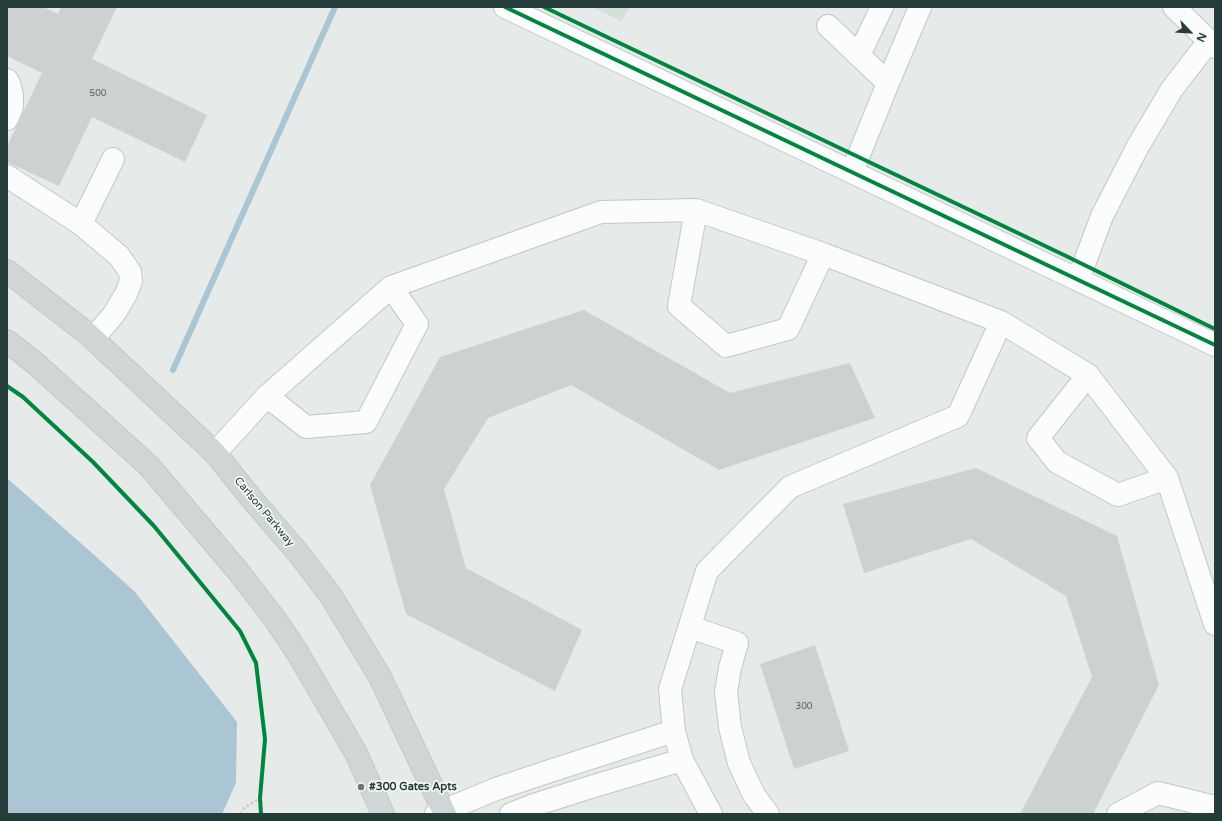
<!DOCTYPE html>
<html>
<head>
<meta charset="utf-8">
<style>
  body { margin:0 }
  #map { position:relative; width:1222px; height:821px; overflow:hidden; background:#e6eae9; font-family:"Varela Round",sans-serif }
  canvas { display:block }
  .frame { position:absolute; inset:0; border:8px solid #253c3b; pointer-events:none }
  .north { position:absolute; left:1170px; top:12px; width:40px; height:40px; -webkit-text-stroke:3px #f4f9f7; paint-order:stroke; rotate:115deg; font-size:11px; font-weight:700; line-height:16px; text-align:center; color:#253c3b }
  .north::after { content:''; display:block; margin:auto; width:14px; height:18px; background:#253c3b; clip-path:polygon(50% 0,100% 100%,50% 72%,0 100%) }
</style>
</head>
<body>
<div id="map">
<canvas width="1222" height="821"></canvas>
<div class="frame"></div>
<div class="north">N</div>
</div>
<script>
const ctx = document.querySelector('canvas').getContext('2d');
ctx.lineJoin = 'round';
function paint(path, color) { ctx.fillStyle = color; ctx.fill(path, 'evenodd'); }
const shape = rows => new Path2D(rows.map(r => 'M' + r).join(''));
function trace(path, color, width, dash) { ctx.strokeStyle = color; ctx.lineWidth = width; ctx.lineCap = dash ? 'butt' : 'round'; ctx.setLineDash(dash || []); ctx.stroke(path); }
function write(font, color, halo, rows, align = 'center') {
  ctx.font = font + ' "Varela Round",sans-serif'; ctx.lineWidth = 3.5; ctx.setLineDash([]); ctx.textBaseline = 'middle'; ctx.strokeStyle = halo; ctx.fillStyle = color; for (const [text, x, y, turn = 0] of rows) {
    ctx.save(); ctx.translate(x, y); ctx.rotate((+turn || 0) * Math.PI / 180); ctx.textAlign = isNaN(turn) ? turn : align; if (halo) ctx.strokeText(text, 0, 0); ctx.fillText(text, 0, 0); ctx.restore();
  }
}
paint(shape([
  [592,7,630,7,621,21]
]), '#d0e2d9');
paint(shape([
  [7,478,92,553,135,592,237,722,236,783,222,814,7,814]
]), '#aac6d5');
trace(shape([
  [173,370,335,7]
]), '#aac6d5', 6);
paint(shape([
  [7,7,43,7,58,14,61,7,117,7,92,59,207,115,185,162,92,117,59,186,7,162,7,146,42,73,7,56],
  [584,310,730,393,850,363,875,418,719,470,571,385,488,418,444,489,466,568,582,630,555,691,406,614,370,485,440,357],
  [976,468,1117,536,1159,685,1093,814,1020,814,1092,677,1066,596,971,539,864,573,843,504],
  [815,645,849,751,794,769,760,664]
]), '#cdd1d0');
const minor = shape([
  [505,7,1215,345],
  [1174,7,1215,47],
  [828,26,888,83,852,172],
  [859,55,882,7],
  [7,80,9,83,12,95,12,107,7,119],
  [888,83,920,7],
  [7,176,81,224,119,256,130,272,131,281,126,294,114,314,93,339],
  [696,210,679,306,726,346,788,329,823,254],
  [81,224,113,159],
  [1078,280,1102,216,1138,146,1172,89,1209,41],
  [1088,375,1038,438,1057,462,1118,495,1167,478],
  [267,396,306,427,366,422,417,324,391,287],
  [215,453,267,396,391,287,601,212,696,210,823,254,1001,322,1088,375,1167,478,1215,624],
  [690,627,737,643,730,668,726,692,730,727,739,763,754,795,768,814],
  [436,814,496,789,550,771,674,731],
  [511,814,534,805,594,786,682,760],
  [711,814,682,760,674,731,670,689,707,571,790,487,958,416,1001,322],
  [1118,814,1158,793,1215,807]
]);
const major = shape([
  [7,271,88,334,215,453,251,498,299,554,331,596,380,677,445,814],
  [7,341,36,364,149,466,237,570,275,619,297,652,356,753,383,814]
]);
trace(minor, '#c3c7c6', 24);
trace(major, '#c2c9c8', 24);
trace(shape([
  [241,814,244,808,260,798]
]), '#c2cac9', 2.5, [2, 3]);
trace(minor, '#fbfcfc', 22);
trace(major, '#cfd6d5', 22);
trace(shape([
  [505,7,1215,345],
  [544,7,1064,255,1215,329],
  [7,386,23,397,93,462,154,526,240,631,256,663,265,739,260,798,261,814]
]), '#00873e', 4);
for (const [x, y, r, color] of [
  [361,787,4,"#697978"]
]) { const dot = new Path2D(); dot.arc(x, y, r, 0, 2 * Math.PI); ctx.fillStyle = color; ctx.fill(dot); trace(dot, '#f4f9f7', 1.5); }
write('9px', '#506261', null, [
  ["500",98,94],
  ["300",804,707]
]);
write('11px', '#253c3b', '#f4f9f7', [
  ["Carlson Parkway",264,512,50]
]);
write('bold 11px', '#253c3b', '#f4f9f7', [
  ["#300 Gates Apts",369,787]
], 'left');
</script>
</body>
</html>
